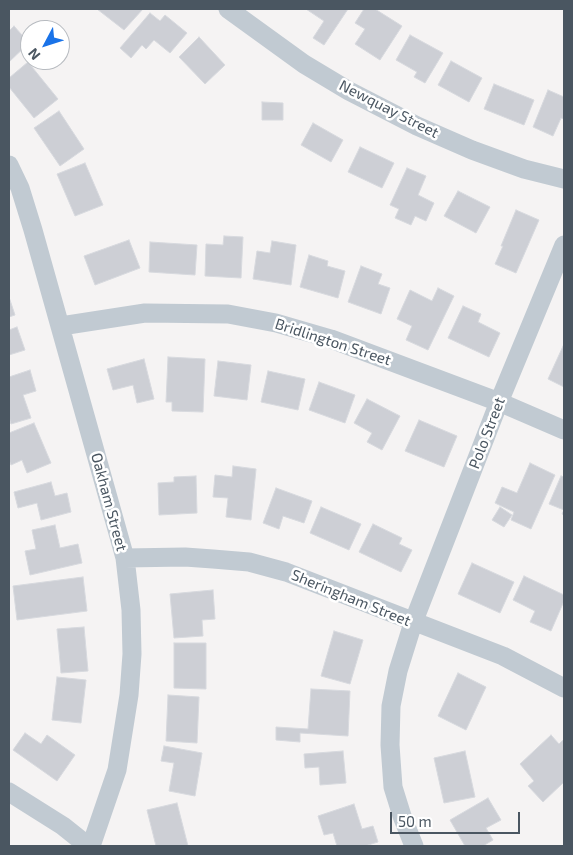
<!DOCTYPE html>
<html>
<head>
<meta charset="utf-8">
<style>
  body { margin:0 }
  #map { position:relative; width:573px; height:855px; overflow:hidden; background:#f5f3f3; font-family:"Exo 2",sans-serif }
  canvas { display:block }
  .frame { position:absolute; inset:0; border:10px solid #4a5661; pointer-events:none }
  .north { position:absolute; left:20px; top:20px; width:50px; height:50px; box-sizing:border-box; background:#fff; border:1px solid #b7bbc0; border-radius:50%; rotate:230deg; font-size:14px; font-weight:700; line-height:20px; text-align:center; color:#4a5661 }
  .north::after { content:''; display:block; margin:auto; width:18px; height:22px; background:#1a73e8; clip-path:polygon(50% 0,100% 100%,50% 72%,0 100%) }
  .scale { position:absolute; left:390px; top:812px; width:130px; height:22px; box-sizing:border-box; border:2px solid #4a5661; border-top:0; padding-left:6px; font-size:15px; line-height:18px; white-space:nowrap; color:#4a5661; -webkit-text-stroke:4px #fff; paint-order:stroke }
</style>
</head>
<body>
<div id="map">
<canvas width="573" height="855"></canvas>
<div class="frame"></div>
<div class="north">N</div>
<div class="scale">50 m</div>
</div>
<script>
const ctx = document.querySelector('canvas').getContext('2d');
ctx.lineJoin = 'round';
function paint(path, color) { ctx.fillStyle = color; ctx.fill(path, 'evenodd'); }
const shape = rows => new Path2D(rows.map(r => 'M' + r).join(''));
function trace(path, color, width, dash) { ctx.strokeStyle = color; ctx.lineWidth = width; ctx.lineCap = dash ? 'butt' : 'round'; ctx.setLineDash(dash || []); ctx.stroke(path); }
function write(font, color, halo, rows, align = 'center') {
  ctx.font = font + ' "Exo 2",sans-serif'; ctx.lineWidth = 5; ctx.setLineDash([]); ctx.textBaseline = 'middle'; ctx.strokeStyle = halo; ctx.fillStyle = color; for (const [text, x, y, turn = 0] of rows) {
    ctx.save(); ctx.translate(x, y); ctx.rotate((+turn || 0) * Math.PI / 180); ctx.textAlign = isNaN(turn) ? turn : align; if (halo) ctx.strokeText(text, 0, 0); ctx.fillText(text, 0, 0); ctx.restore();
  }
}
const building = shape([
  [97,9,143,9,124,30,97,9],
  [306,9,348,9,324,45,313,38,324,21,306,9],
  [364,9,375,9,402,26,380,60,355,44,365,29,355,23,364,9],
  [150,13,160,21,165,15,187,33,170,53,154,40,146,49,142,45,131,58,120,48,150,13],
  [14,26,29,43,9,62,9,31,14,26],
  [410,35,443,53,425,83,414,77,417,72,396,60,410,35],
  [199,37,225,65,205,84,179,57,199,37],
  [451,61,482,78,469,102,438,85,451,61],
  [28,62,58,99,34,118,9,87,9,78,28,62],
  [494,84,534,100,524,125,484,109,494,84],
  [548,90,564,97,564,119,561,118,553,136,533,127,548,90],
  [262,102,283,103,283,120,262,120,262,102],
  [59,111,84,149,60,166,34,128,59,111],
  [313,123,343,140,331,162,301,145,313,123],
  [360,147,394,163,382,188,348,172,360,147],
  [85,163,103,205,75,216,57,174,85,163],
  [407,168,426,176,418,195,434,203,426,221,415,216,411,225,395,218,399,209,390,205,407,168],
  [458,191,490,207,476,233,444,216,458,191],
  [516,210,539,220,516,273,495,264,503,246,501,246,516,210],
  [224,236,243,237,241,278,205,276,206,244,223,245,224,236],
  [129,240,140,268,95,285,84,256,129,240],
  [272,241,296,245,291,285,253,279,257,251,270,253,272,241],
  [150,242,197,245,195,275,149,272,150,242],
  [309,255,328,261,327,266,345,271,338,298,300,287,309,255],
  [361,266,382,274,378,284,390,288,381,314,348,302,361,266],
  [438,288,454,296,428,350,406,340,412,326,397,319,410,290,432,301,438,288],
  [9,297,15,315,9,317,9,297],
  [463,306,481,314,478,322,500,333,489,357,448,338,463,306],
  [17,327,25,350,9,355,9,330,17,327],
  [564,344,564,387,548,379,564,344],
  [168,357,205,359,203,412,172,411,172,402,166,402,168,357],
  [144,359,154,399,137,403,133,385,113,390,107,369,144,359],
  [218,361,251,365,247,400,214,396,218,361],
  [30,370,36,391,23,395,31,418,11,424,9,417,9,377,30,370],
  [268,371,305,379,298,410,261,402,268,371],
  [319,382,355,395,345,423,309,410,319,382],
  [367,399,400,416,382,450,367,442,372,433,354,423,367,399],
  [419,420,457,436,444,467,405,451,419,420],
  [34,423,51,463,27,473,22,460,11,465,9,460,9,433,34,423],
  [530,463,555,475,531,529,511,520,514,512,495,503,502,487,517,493,530,463],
  [233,466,256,469,251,520,226,517,228,498,213,497,215,475,232,477,233,466],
  [196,476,197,513,159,515,158,483,174,482,174,477,196,476],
  [561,476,564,477,564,515,562,514,564,510,549,504,561,476],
  [51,482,55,496,67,493,71,512,41,520,37,503,18,508,14,492,51,482],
  [276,488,312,501,304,523,283,516,279,529,263,523,276,488],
  [321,507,361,524,349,550,310,533,321,507],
  [500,507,512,515,504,527,492,520,500,507],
  [373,524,402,538,399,544,412,550,401,572,359,552,373,524],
  [55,525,60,548,78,544,82,563,30,575,25,551,36,549,32,530,55,525],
  [472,563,514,582,500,613,458,594,472,563],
  [524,576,564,595,564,601,551,631,530,622,535,611,513,600,524,576],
  [83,577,87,611,17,620,13,586,83,577],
  [213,590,215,619,202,620,203,636,174,638,170,594,213,590],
  [84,627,88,671,61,673,57,629,84,627],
  [334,631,363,640,350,684,321,676,334,631],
  [174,643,206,643,206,689,174,688,174,643],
  [458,673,486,687,466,730,438,716,458,673],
  [57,677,86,680,81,723,52,720,57,677],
  [311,689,350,691,348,736,300,733,300,742,276,740,276,727,308,729,311,689],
  [168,695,199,697,197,743,166,741,168,695],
  [25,733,41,744,47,735,75,755,57,781,13,750,25,733],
  [551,735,559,744,564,739,564,782,543,802,528,786,534,781,520,764,551,735],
  [164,746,202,753,195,796,169,791,174,763,161,761,164,746],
  [343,751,346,783,320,785,319,767,305,768,304,754,343,751],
  [465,751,475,797,444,803,434,758,465,751],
  [488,798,501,820,486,828,493,840,483,846,465,846,450,820,488,798],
  [177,803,188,846,156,846,147,810,177,803],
  [354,804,362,829,373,826,378,842,365,846,337,846,333,833,324,835,318,816,354,804]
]);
paint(building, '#cdcfd5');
trace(building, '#d7d9de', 1);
trace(shape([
  [228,9,304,64,349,91,417,126,472,150,524,169,564,179],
  [9,165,20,188,33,230,125,558,131,610,132,654,129,695,117,770,91,846],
  [61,326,145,313,228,314,276,323,331,339,499,402,564,430],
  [125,558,185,557,213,559,249,562,286,572,503,656,564,688],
  [9,792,63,826,88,846],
  [414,846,402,816,393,787,390,745,391,706,398,671,413,623,499,402,564,245]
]), '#c1cad2', 19);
write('15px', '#4a5661', '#fff', [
  ["Newquay Street",389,109,27],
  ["Bridlington Street",333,342,18],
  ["Polo Street",487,433,-69],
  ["Oakham Street",109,502,75],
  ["Sheringham Street",351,598,22]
]);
</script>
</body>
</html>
